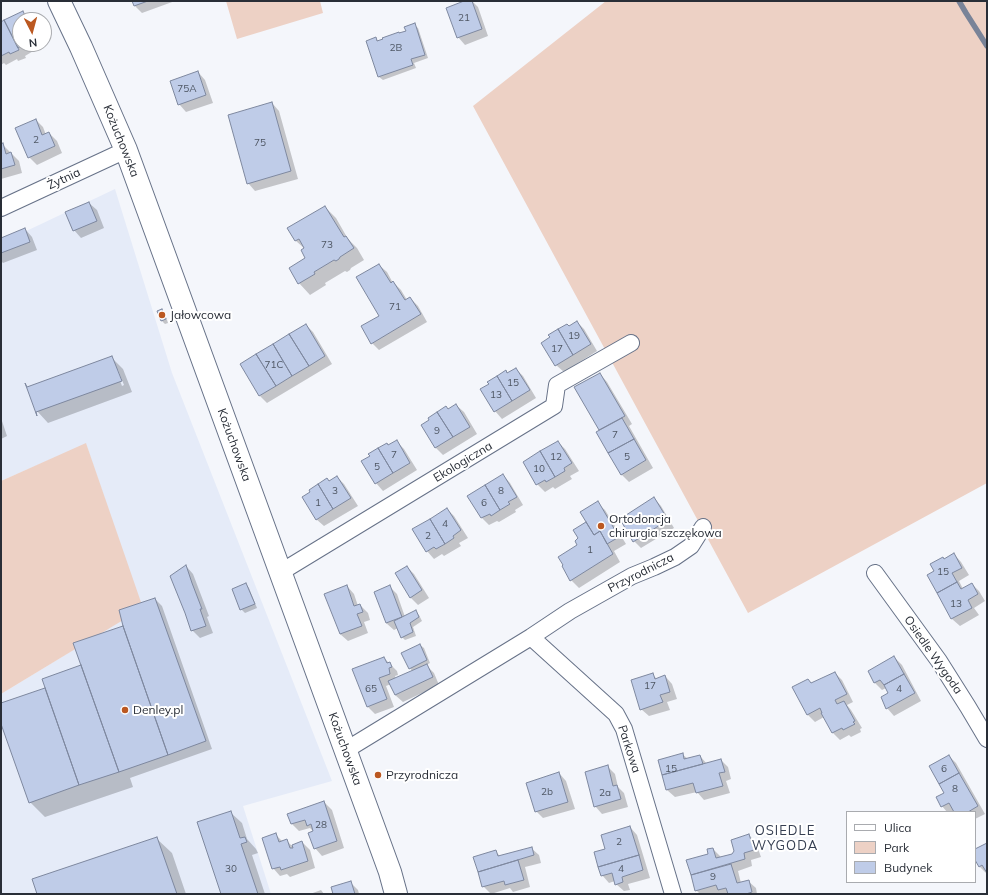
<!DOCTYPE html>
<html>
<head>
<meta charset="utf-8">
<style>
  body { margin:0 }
  #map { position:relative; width:988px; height:895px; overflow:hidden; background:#f4f6fb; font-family:Mulish,sans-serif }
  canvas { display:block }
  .frame { position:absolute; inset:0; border:2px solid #292e37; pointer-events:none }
  .legend { position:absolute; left:846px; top:811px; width:130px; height:72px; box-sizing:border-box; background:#fff; border:1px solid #a9abaf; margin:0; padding:5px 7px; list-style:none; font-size:12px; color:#292e37 }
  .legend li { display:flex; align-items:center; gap:8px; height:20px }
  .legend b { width:20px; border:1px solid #a9abaf }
  .north { position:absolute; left:12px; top:12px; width:40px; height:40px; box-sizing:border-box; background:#fff; border:1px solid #a9abaf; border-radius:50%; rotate:174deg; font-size:11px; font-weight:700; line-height:16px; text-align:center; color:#292e37 }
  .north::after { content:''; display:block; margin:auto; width:14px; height:18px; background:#bb5821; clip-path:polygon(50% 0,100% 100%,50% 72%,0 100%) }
</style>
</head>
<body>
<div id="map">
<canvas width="988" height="895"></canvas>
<div class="frame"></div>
<ul class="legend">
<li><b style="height:5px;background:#fff"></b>Ulica</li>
<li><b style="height:11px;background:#edd1c5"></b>Park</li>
<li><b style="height:11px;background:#bfcce8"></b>Budynek</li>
</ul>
<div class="north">N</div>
</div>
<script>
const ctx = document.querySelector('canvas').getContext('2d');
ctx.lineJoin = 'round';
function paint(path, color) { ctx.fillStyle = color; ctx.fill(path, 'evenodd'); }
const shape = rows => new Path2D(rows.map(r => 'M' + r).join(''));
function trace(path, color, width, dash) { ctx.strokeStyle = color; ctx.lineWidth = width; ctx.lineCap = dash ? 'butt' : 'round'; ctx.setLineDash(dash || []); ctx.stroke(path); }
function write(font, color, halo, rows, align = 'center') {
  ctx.font = font + ' Mulish,sans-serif'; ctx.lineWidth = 4; ctx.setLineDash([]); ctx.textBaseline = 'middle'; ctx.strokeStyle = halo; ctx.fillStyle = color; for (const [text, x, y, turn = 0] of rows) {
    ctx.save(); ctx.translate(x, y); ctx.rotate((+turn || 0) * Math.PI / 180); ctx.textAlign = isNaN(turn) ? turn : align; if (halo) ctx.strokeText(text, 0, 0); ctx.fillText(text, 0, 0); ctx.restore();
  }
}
paint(shape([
  [115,189,172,373,332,781,243,806,271,894,1,894,1,694,142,608,86,444,1,481,1,243]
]), '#e5ebf8');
paint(shape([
  [226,1,320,1,323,13,237,39],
  [606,1,987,1,987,483,748,613,473,106],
  [86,443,143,608,1,694,1,481]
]), '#edd1c5');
paint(shape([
  [133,1,175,1,142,13,135,6],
  [467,1,472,1,478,7,488,36,465,45,458,37],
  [22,12,30,20,20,20,20,44,42,44,44,48,37,51,35,50,25,56,26,58,18,61,17,59,6,65,4,63,1,65,1,23],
  [414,25,418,28,428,58,414,63,416,68,383,80,379,77,376,38,379,42,384,40,407,32],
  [198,72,205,80,213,103,186,112,179,104],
  [272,103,279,111,298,179,255,191,248,183],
  [36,120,43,127,46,135,49,133,57,141,62,153,37,165,29,157],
  [1,145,3,145,19,161,22,173,1,179],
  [89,203,97,210,104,228,81,238,74,230],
  [325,207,336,218,348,239,357,248,364,260,351,268,350,270,347,272,345,271,325,283,326,285,310,295,299,283,306,258,305,249,296,241,289,228],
  [25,229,32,237,37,250,3,263,1,261,1,239],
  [379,265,387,272,393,283,393,282,401,290,407,300,410,298,418,306,427,322,379,350,372,343,380,316],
  [162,311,165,314,168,323,165,324,162,321],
  [577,322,584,329,597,351,564,372,556,365,569,327],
  [306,325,313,332,332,364,267,403,260,396],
  [112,358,123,369,132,392,48,423,37,411],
  [116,370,118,370,124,385,122,386],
  [516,369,523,376,536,398,502,419,495,411,506,371,508,373],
  [600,374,607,382,632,424,629,426,653,468,629,482,621,474,600,430,576,388],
  [456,405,464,412,477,434,443,455,435,447,448,410],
  [1,418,7,436,1,439],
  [396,441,404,449,417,470,383,491,376,483,389,446],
  [558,442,565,449,579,471,570,476,572,479,555,489,553,487,545,492,537,484],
  [503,475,510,483,523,505,515,510,516,512,499,522,497,521,489,525,482,518],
  [337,477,344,484,358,506,324,526,316,519],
  [654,498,661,506,674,528,641,548,634,541],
  [597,503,605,510,626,544,614,551,620,562,579,588,571,580,579,539,574,530,587,522],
  [447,509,454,516,468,538,459,543,461,546,444,556,442,554,434,559,427,551],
  [954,554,961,562,969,575,959,581,963,589,972,584,979,591,985,601,974,608,979,615,960,626,952,619,928,575,935,572,944,560],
  [186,566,193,574,209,616,207,617,213,633,200,638,192,630],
  [407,567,414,574,429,598,418,605,410,597],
  [246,584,249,588,257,608,245,613,241,609],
  [347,586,354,594,358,606,360,605,368,613,370,620,364,622,368,633,348,641,340,634],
  [390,587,397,594,405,617,415,612,419,615,422,621,413,627,416,636,405,640,402,637,398,628,394,630,386,623],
  [155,599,162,606,212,749,130,778,133,787,45,817,30,802,1,721,1,704,46,689,82,666],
  [420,645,424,648,430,663,426,665,434,673,439,685,403,702,395,695,391,684,386,686,394,707,375,714,367,706,384,658,397,671,398,675,395,676,396,679,413,672,410,668],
  [894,657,902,665,921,701,894,716,887,708,889,693,886,688,882,690,874,682],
  [835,673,842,680,853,702,847,705,851,710,862,728,860,729,861,732,851,737,849,735,840,740,833,733,824,717,815,722,808,715,793,687,812,684],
  [652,674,657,679,665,676,672,684,677,699,667,702,670,710,649,716,641,709],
  [682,754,688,759,700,756,707,764,721,760,728,767,731,779,726,781,730,793,704,800,697,792,675,797,667,790,659,760],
  [949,756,956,763,985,814,975,819,975,812,955,812,955,811,953,812,947,812,942,806,945,793],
  [607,766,615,774,618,787,624,793,628,807,602,814,595,806],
  [559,773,566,781,575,809,543,818,536,811],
  [324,802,332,810,344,848,322,856,315,848,314,832,310,828,299,831,292,824],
  [230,812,242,823,247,839,256,849,258,853,252,855,265,894,222,894],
  [630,827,637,835,650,878,628,884,630,890,624,891,616,884,615,881,609,883,602,875,607,849],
  [275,834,283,842,287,841,292,846,302,842,310,850,315,868,290,877,287,874,280,876,273,868],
  [749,835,756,843,761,857,751,860,752,866,738,871,741,883,748,881,756,888,757,894,723,894,722,893,716,894,700,894,696,890,688,861,709,854,713,849,720,856,721,858,733,855],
  [157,839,172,853,186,894,38,894],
  [987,844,987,874,980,867,975,858,975,850],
  [531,848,539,855,541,863,525,867,530,887,513,892,510,888,491,894,483,886,475,857,495,851,501,857],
  [350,882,358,890,359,894,334,894],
  [321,890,324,894,310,894]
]), '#0003');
trace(shape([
  [959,1,966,13,987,46]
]), '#798398', 5.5);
const building = shape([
  [132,1,148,1,134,6,132,1],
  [464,1,472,1,482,29,457,38,446,8,464,1],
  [23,11,27,20,20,20,20,44,25,44,18,48,4,20,23,11],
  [4,20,19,50,10,54,9,52,1,56,1,22,4,20],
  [415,23,425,55,411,59,413,65,378,77,366,41,376,37,377,41,383,39,382,38,399,32,399,33,406,31,404,27,415,23],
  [198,71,206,95,178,105,170,81,198,71],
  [272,102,291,171,247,184,228,115,272,102],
  [36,119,42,135,49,132,55,146,28,158,15,128,36,119],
  [3,143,6,154,11,152,15,165,1,169,1,144,3,143],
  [89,202,97,221,73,231,65,212,89,202],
  [325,206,344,237,346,236,354,248,340,257,339,259,336,261,334,260,314,272,315,274,298,284,289,268,305,258,301,250,304,248,299,239,295,241,287,228,325,206],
  [25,228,30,242,1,253,1,238,25,228],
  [379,264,391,283,393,281,405,300,410,297,421,314,371,344,361,326,379,316,356,277,379,264],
  [162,309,166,319,161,321,157,311,162,309],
  [577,321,591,344,573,355,558,329,567,324,569,326,577,321],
  [306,324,325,356,309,366,289,334,306,324],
  [558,329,573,355,555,366,541,343,550,337,548,335,558,329],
  [289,334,309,366,292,376,273,344,289,334],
  [273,344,292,376,276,386,256,354,273,344],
  [256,354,276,386,259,396,240,364,256,354],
  [112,356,122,381,36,412,37,416,25,383,27,387,112,356],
  [516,368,530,390,512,401,497,376,506,370,507,373,516,368],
  [600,373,625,416,599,430,574,387,600,373],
  [497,376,512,401,494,412,480,389,489,384,487,382,497,376],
  [456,404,470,427,453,437,437,412,446,406,448,409,456,404],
  [437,412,453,437,435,448,421,425,429,420,428,418,437,412],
  [622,418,634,439,608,453,596,432,622,418],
  [634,439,646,460,621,475,608,453,634,439],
  [397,440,410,463,393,473,378,448,387,443,388,445,397,440],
  [558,441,572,463,564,468,565,471,555,477,540,451,558,441],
  [378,448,393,473,375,484,361,461,370,456,368,454,378,448],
  [540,451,555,477,546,482,545,480,536,485,523,462,540,451],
  [503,474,517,497,508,502,510,504,500,510,485,485,503,474],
  [337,476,351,498,333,509,318,484,327,478,329,481,337,476],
  [318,484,333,509,316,520,302,497,310,492,309,490,318,484],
  [485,485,500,510,491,516,490,514,481,518,467,496,485,485],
  [654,497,668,520,633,542,620,519,654,497],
  [598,501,619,537,607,544,600,531,594,535,580,512,598,501],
  [447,508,461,530,453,536,454,538,445,544,430,519,447,508],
  [430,519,445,544,436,549,434,547,426,552,412,529,430,519],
  [586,522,594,535,600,531,613,554,570,581,562,566,563,565,558,557,577,545,575,541,578,538,573,530,586,522],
  [954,553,962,568,952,573,957,582,937,593,927,575,934,571,930,564,943,557,944,559,954,553],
  [186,565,192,583,202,609,200,609,206,626,191,631,185,613,170,576,186,565],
  [407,566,422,590,410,598,395,573,407,566],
  [957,582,961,589,972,583,978,594,968,600,972,608,951,619,937,593,957,582],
  [246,583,255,604,240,610,232,589,246,583],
  [347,585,354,606,360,604,363,612,357,614,362,626,340,634,324,594,347,585],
  [390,585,402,617,386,623,374,592,390,585],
  [155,598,206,741,168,755,123,626,119,610,155,598],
  [416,610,419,617,410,623,413,632,401,638,394,621,416,610],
  [123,626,168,755,119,772,73,643,123,626],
  [420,644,427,660,409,669,401,653,420,644],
  [894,656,904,674,884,685,880,680,874,683,868,671,894,656],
  [384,657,387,663,390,662,392,667,389,668,390,674,379,678,387,699,367,707,352,669,384,657],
  [427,664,433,677,395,695,388,681,427,664],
  [81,665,119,772,79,785,42,679,81,665],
  [835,672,847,694,835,700,837,704,844,701,855,721,853,722,855,724,843,730,842,728,832,733,821,713,822,713,820,708,807,715,792,687,808,679,811,683,835,672],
  [653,673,655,679,665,675,670,692,660,695,663,702,640,710,631,680,653,673],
  [904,674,915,693,886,709,881,697,888,693,884,685,904,674],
  [45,688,79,785,29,803,1,724,1,703,45,688],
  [683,753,684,759,700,755,703,764,662,775,658,760,683,753],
  [949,755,959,773,939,784,929,766,949,755],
  [721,759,725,772,719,773,723,786,696,793,693,783,666,790,662,775,721,759],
  [608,765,613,786,617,785,621,799,594,807,585,772,608,765],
  [559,772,568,802,535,812,526,783,559,772],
  [959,773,978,806,968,812,954,812,949,803,941,807,936,797,944,793,939,784,959,773],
  [324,801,337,841,314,849,308,833,313,831,311,824,307,826,305,820,291,824,287,814,324,801],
  [231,811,240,838,245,837,247,842,241,844,258,894,220,894,221,894,197,822,231,811],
  [630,826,639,855,598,867,594,852,605,849,601,835,630,826],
  [276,833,279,842,287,839,290,848,293,848,292,845,302,841,308,861,281,870,280,867,272,869,262,838,276,833],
  [749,834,754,850,744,853,745,859,691,875,686,860,708,854,707,849,713,848,716,858,732,854,734,851,731,840,749,834],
  [157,837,177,894,37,894,32,879,157,837],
  [987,843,987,873,982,865,979,867,975,860,975,849,987,843],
  [532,847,534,855,478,872,473,857,496,850,498,856,532,847],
  [639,855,643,870,622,877,623,882,615,885,612,873,601,876,598,867,639,855],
  [518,860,524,880,505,885,504,881,482,887,478,872,518,860],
  [731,864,737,883,749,880,752,892,746,894,728,894,726,888,718,890,716,885,695,891,691,875,731,864],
  [351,881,355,894,333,894,331,887,351,881]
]);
paint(building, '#bfcce8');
trace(building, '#7e889f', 1);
const street = shape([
  [1,208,126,150],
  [281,572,554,406,557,385,631,343],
  [875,573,939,661,968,707,987,739],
  [531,637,616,714,624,729,673,894],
  [346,750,531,637,570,611,632,576,654,567,675,557,691,546,703,527]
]);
const secondary = shape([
  [59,1,81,47,126,150,371,820,390,872,396,894]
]);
trace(street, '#677288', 18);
trace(secondary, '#677288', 24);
trace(street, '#fff', 16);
trace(secondary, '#fff', 22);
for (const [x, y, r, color] of [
  [162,315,4,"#bb5821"],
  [601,526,4,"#bb5821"],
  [125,710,4,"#bb5821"],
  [378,775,4,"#bb5821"]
]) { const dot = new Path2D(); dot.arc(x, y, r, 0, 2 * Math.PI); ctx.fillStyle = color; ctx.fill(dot); trace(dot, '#fff', 1.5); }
write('10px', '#4e5663', null, [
  ["21",464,18],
  ["2B",396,48],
  ["75A",187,89],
  ["2",36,140],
  ["75",260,143],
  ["73",327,245],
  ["71",395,307],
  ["19",574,336],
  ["17",557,349],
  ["71C",274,365],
  ["15",513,383],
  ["13",496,395],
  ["9",437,431],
  ["7",615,435],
  ["7",394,455],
  ["12",556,457],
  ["5",627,457],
  ["5",377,467],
  ["10",539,469],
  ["3",335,491],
  ["8",501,491],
  ["1",318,503],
  ["6",484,503],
  ["4",445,524],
  ["2",428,536],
  ["1",590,550],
  ["15",943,572],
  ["13",956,604],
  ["17",650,686],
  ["65",371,689],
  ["4",899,689],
  ["15",671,769],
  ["6",944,769],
  ["8",955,789],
  ["2b",547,792],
  ["2a",605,793],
  ["28",321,825],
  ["2",619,842],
  ["30",231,869],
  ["4",621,869],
  ["9",713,877]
]);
write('12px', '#292e37', '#fff', [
  ["Kożuchowska",121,141,68],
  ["Żytnia",64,179,-25],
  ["Kożuchowska",234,445,70],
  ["Ekologiczna",463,462,-31],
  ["Przyrodnicza",641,573,-27],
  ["Osiedle Wygoda",933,655,55],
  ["Kożuchowska",345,749,70],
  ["Parkowa",629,749,72]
]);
write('12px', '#292e37', '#fff', [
  ["Jałowcowa",170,315],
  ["Ortodoncja",609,519],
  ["chirurgia szczękowa",609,533],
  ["Denley.pl",133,710],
  ["Przyrodnicza",386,775]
], 'left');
ctx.letterSpacing = '1px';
write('13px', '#363f52', '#fff', [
  ["OSIEDLE",785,831],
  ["WYGODA",785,846]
]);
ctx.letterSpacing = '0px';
</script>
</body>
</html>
